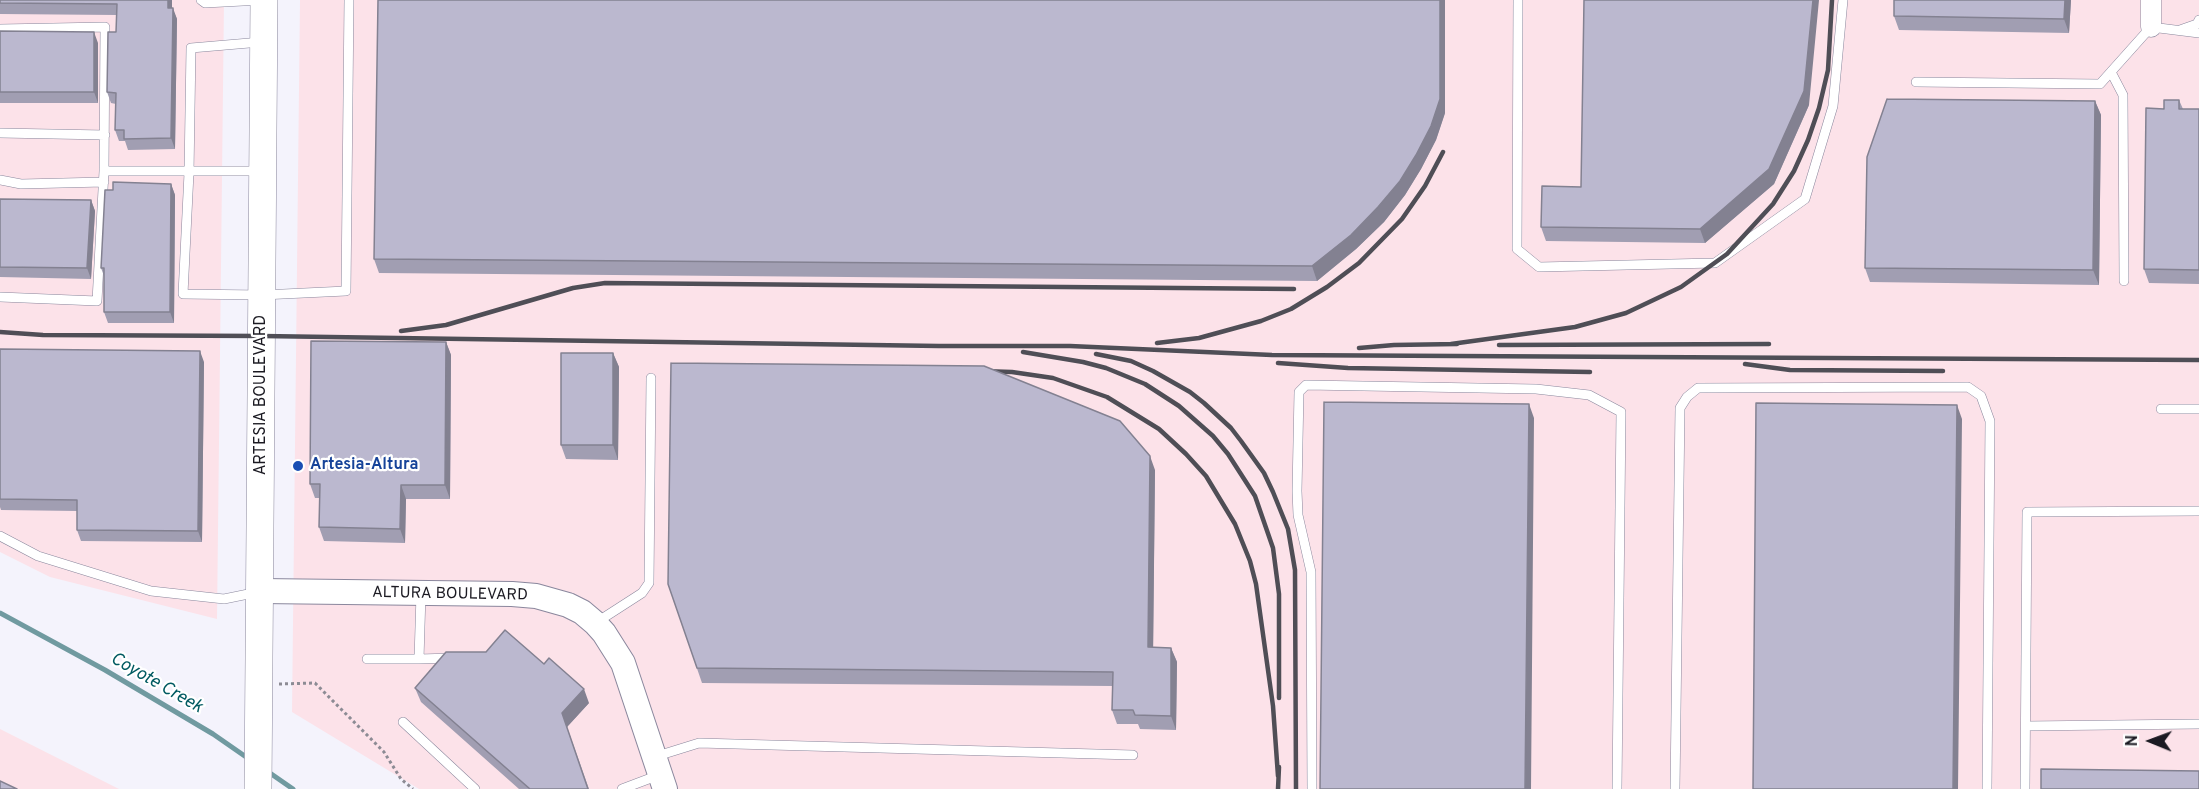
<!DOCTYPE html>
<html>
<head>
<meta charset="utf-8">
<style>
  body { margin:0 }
  #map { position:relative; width:2199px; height:789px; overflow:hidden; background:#f4f3fc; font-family:Overpass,sans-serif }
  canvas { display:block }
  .north { position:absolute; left:2121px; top:711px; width:60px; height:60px; -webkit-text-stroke:4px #fff; paint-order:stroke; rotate:271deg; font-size:16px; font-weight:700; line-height:24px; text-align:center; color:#1b1a22 }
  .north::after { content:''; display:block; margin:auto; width:21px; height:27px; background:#1b1a22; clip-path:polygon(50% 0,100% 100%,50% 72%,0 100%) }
</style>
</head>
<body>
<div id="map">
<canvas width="2199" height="789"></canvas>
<div class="north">N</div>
</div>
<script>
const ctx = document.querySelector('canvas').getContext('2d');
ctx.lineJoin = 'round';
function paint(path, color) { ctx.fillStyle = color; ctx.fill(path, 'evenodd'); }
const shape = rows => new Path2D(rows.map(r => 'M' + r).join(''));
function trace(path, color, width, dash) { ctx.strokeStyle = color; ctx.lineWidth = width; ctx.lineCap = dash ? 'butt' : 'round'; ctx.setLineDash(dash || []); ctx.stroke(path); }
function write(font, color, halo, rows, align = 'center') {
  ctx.font = font + ' Overpass,sans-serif'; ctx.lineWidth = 4.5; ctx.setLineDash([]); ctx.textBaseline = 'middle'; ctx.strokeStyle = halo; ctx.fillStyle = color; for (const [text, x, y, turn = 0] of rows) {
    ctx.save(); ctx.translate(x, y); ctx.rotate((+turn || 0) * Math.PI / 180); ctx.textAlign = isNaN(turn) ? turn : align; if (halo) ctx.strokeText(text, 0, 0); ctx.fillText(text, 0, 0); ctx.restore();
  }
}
paint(shape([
  [0,0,224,0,217,619,50,577,0,552],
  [300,0,2199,0,2199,789,419,789,292,712],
  [0,729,119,789,0,789]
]), '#fce2e9');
trace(shape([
  [0,613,105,670,213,734,249,759],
  [267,771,293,789]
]), '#709aa0', 5);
const service = shape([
  [201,0,205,3,262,0],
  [1518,0,1517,249,1539,267,1715,263,1805,199,1833,106,1843,0],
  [0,29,105,27,104,171,97,301,0,297],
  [2180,30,2197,24,2199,20],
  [261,42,191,48,189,173,183,294,262,295,346,291,349,0],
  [2111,72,2123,95,2124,281],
  [1916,82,2100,84,2151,27,2199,33],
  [0,133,105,135],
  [104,171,261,171],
  [0,180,21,184,104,182],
  [2161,409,2199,409],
  [0,536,38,556,151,591,224,599,258,592],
  [597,622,642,593,649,583,651,378],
  [367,659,419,659,421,594],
  [419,659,452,658],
  [403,722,475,789],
  [2026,726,2199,724],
  [654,757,699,743,1133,755],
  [622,789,659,775],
  [1312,789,1311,572,1298,515,1297,491,1299,392,1306,385,1536,389,1589,395,1621,412,1617,789],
  [1675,789,1680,408,1687,397,1698,388,1968,387,1981,396,1990,421,1987,789],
  [2025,789,2027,512,2199,511]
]);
const minor = shape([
  [2151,27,2151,0]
]);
const tertiary = shape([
  [261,591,512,594,536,596,568,605,582,612,595,623,604,633,623,663,665,789]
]);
const secondary = shape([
  [258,789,264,0]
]);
trace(service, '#8a879d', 10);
trace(minor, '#8a879d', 21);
trace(tertiary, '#8a879d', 26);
trace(secondary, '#8a879d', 28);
trace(shape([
  [279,684,315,683,384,752,401,779,413,789]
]), '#8c8b94', 3, [3, 3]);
trace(service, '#fff', 9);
trace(minor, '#fff', 20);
trace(tertiary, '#fff', 24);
trace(secondary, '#fff', 27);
trace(shape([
  [401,331,446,325,573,288,605,283,1294,289],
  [0,332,43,335,262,336,939,346,1070,346,1272,355,2199,360],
  [1157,343,1199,338,1261,321,1291,309,1327,287,1359,263,1402,219,1425,186,1443,152],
  [1451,344,1575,327,1626,313,1681,287,1727,254,1773,204,1794,171,1808,140,1819,108,1828,70,1832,0],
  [1499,345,1769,344],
  [1359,348,1394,345,1457,344],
  [1023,352,1083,362,1106,368,1145,384,1179,406,1213,436,1228,454,1255,496,1273,548,1279,594,1279,698],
  [1096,354,1131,361,1153,371,1190,392,1204,403,1231,428,1241,441,1264,473,1273,492,1288,529,1295,570,1296,789],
  [1278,363,1348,368,1590,372],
  [1745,364,1790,370,1943,371],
  [981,371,1012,372,1053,378,1107,397,1159,429,1186,454,1206,476,1235,524,1250,561,1256,584,1273,706,1278,776],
  [1278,789,1279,767]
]), '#4f4e56', 4.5);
paint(shape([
  [0,0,172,0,172,8,177,19,175,149,128,150,125,141,119,141,115,130,116,104,111,103,107,92,116,32,117,15,0,14],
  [2071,0,2069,33,1899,30,1894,16],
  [0,31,98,43,98,103,0,103],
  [2179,100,2183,109,2199,109,2199,284,2149,283,2144,269,2164,109],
  [2095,101,2101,115,2099,285,1870,282,1865,268],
  [1809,105,1774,184,1705,243,1546,241,1541,227,1581,187],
  [1445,113,1436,140,1421,169,1405,195,1384,222,1356,249,1317,281,379,273,374,259],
  [171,184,175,195,174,323,108,323,104,312,104,276,101,268,113,190],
  [0,199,91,200,95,211,91,279,0,277],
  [446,342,451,355,450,499,406,499,405,543,324,541,319,527,320,498,315,498,310,484],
  [613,353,619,367,618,460,566,459,561,445],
  [204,362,202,542,81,541,77,530,77,511,1,510,0,507,0,499],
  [1155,470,1153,647,1171,648,1177,662,1176,730,1140,729,1138,724,1117,724,1112,710,1113,686,702,683,668,584],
  [415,688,589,703,567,727,589,789,519,789,421,702]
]), '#a19eb2');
paint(shape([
  [168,0,172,0,172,19,168,8],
  [1440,0,1445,0,1445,113,1436,140,1421,169,1405,195,1384,222,1356,249,1317,281,1312,266],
  [1813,0,1819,0,1809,105,1774,184,1705,243,1700,229],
  [2065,0,2071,0,2069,33,2064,19],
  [173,8,177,19,175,149,171,138],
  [94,32,98,43,98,103,94,92],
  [2095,101,2101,115,2099,285,2093,270],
  [171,184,175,195,174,323,170,312],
  [91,200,95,211,91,279,87,268],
  [446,342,451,355,450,499,445,485],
  [200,351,204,362,202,542,198,531],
  [613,353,619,367,618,460,613,445],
  [1529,404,1534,418,1531,789,1525,789],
  [1957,405,1962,419,1958,789,1953,789],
  [1150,456,1155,470,1153,661,1148,647],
  [401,485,406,499,405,543,400,529],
  [1171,648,1177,662,1176,730,1171,716],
  [584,689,589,703,567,727,562,713]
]), '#838191');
const building = shape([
  [0,0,168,0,168,8,173,8,171,138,124,139,124,130,115,130,116,93,107,92,108,32,116,32,117,4,0,3,0,0],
  [378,0,1440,0,1440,99,1431,126,1416,155,1400,181,1378,207,1351,235,1312,266,374,259,378,0],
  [1584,0,1813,0,1804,91,1769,169,1700,229,1541,227,1542,186,1581,187,1584,0],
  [1894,0,2065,0,2064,19,1894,16,1894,0],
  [0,31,94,32,94,92,0,92,0,31],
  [1887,99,2095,101,2093,270,1865,268,1867,157,1887,99],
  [2164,100,2179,100,2179,109,2199,109,2199,270,2144,269,2146,108,2164,109,2164,100],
  [113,182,171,184,170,312,104,312,104,268,101,268,105,190,113,190,113,182],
  [0,199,91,200,87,268,0,267,0,199],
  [311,341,446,342,445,485,401,485,400,529,319,527,320,484,310,484,311,341],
  [0,349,200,351,198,531,77,530,77,500,0,499,0,349],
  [561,353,613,353,613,445,561,445,561,353],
  [671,363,984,366,1120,421,1150,456,1148,647,1171,648,1171,716,1135,715,1133,710,1112,710,1113,672,697,668,668,584,671,363],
  [1324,402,1529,404,1525,789,1320,789,1324,402],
  [1756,403,1957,405,1953,789,1753,789,1756,403],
  [505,630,544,664,549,658,584,689,562,713,588,789,530,789,415,688,446,652,486,652,505,630],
  [2041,769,2199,771,2199,789,2041,789,2041,769],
  [0,781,17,789,0,789,0,781]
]);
paint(building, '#bbb8cf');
trace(building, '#838191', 1.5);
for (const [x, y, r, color] of [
  [298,466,6,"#1a4fb4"]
]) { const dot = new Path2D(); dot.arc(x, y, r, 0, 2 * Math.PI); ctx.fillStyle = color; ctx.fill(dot); trace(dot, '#fff', 2); }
write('16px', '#1b1a22', '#fff', [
  ["ARTESIA BOULEVARD",262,395,-90],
  ["ALTURA BOULEVARD",450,595,1]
]);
write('bold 16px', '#164399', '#fff', [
  ["Artesia-Altura",310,466]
], 'left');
write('italic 18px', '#005a61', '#fff', [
  ["Coyote Creek",156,684,30]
]);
</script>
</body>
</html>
